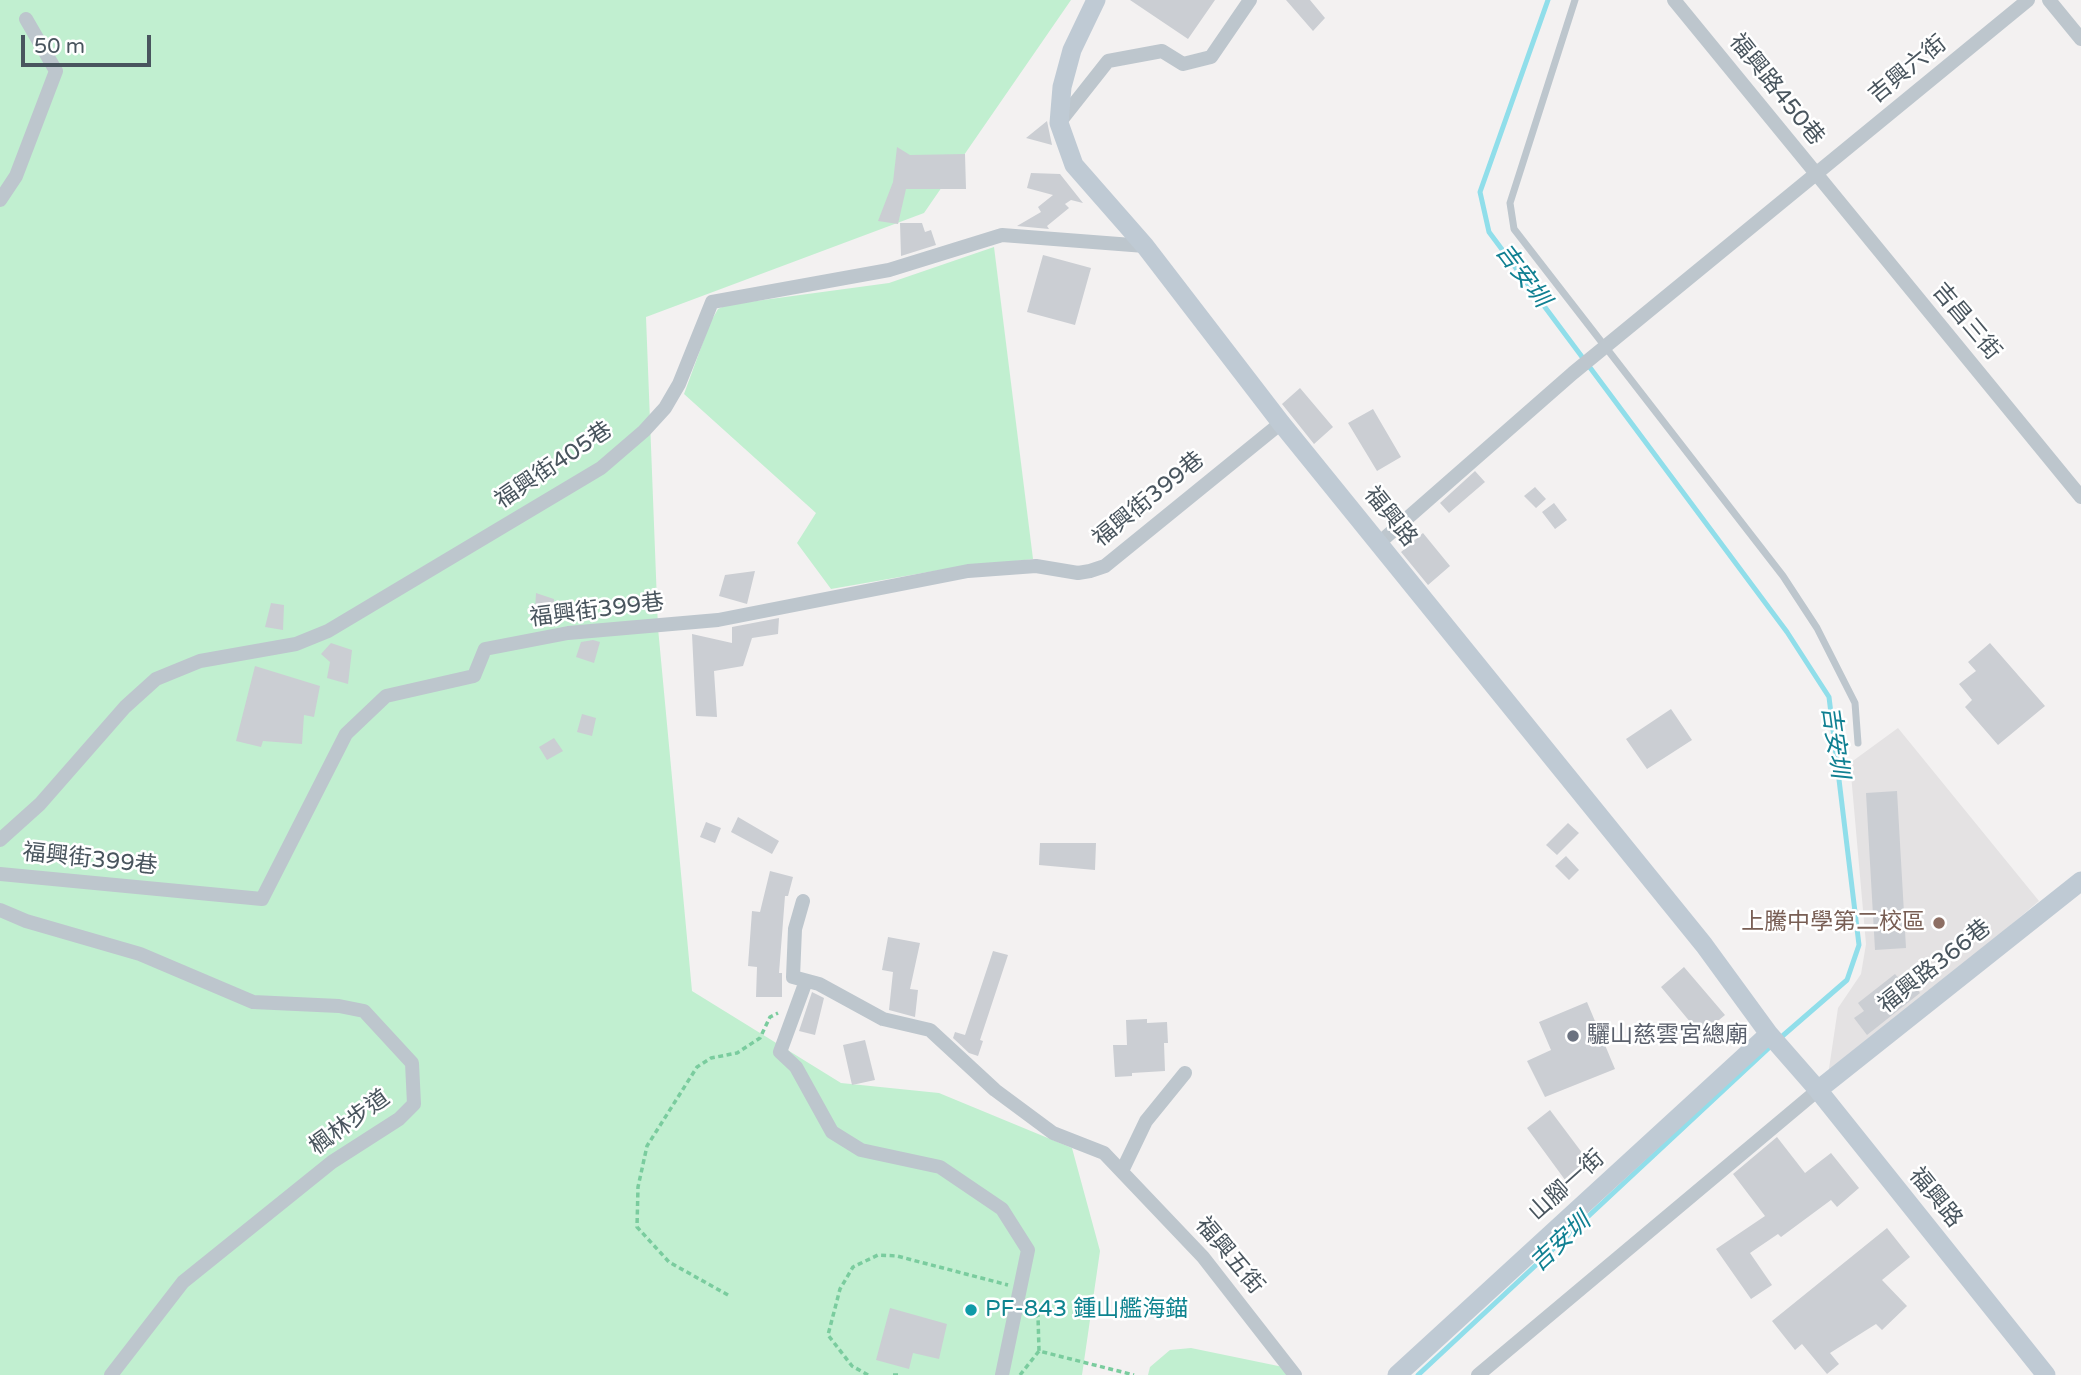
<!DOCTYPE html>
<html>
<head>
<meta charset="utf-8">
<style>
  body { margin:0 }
  #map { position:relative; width:2081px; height:1375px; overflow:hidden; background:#f3f1f1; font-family:"Varela Round",sans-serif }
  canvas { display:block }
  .scale { position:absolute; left:21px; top:35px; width:130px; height:32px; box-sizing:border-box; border:4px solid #49555e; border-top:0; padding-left:9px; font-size:21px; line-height:24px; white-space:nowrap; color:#49555e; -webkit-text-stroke:5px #fff; paint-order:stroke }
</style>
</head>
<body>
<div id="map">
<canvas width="2081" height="1375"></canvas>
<div class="scale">50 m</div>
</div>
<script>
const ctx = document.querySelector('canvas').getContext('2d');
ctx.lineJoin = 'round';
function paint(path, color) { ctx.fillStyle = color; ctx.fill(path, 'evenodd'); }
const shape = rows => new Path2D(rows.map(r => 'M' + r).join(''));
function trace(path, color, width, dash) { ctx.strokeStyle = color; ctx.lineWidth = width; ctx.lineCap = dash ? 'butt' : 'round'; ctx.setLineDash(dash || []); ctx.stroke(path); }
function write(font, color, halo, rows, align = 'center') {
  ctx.font = font + ' "Varela Round","Noto Sans TC",sans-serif'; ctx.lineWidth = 5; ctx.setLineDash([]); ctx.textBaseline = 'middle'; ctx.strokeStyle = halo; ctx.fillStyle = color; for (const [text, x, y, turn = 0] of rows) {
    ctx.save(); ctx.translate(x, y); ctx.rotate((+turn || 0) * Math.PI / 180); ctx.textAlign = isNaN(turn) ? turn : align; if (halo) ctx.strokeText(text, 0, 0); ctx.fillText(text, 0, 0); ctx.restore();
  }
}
paint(shape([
  [1898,728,2039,901,1827,1082,1838,1008,1861,974,1866,944,1850,763]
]), '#e4e2e3');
paint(shape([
  [0,0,1071,0,924,213,646,317,658,628,692,991,841,1083,939,1093,1072,1148,1100,1251,1082,1375,0,1375],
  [994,247,1033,559,940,570,831,589,797,543,816,513,684,394,710,323,718,309,726,305,889,283],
  [1191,1348,1288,1368,1287,1375,1148,1375,1150,1367,1170,1350]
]), '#c1efd0');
trace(shape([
  [1548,0,1480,192,1489,232,1787,632,1829,697,1859,945,1847,980,1779,1039],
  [1418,1375,1772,1045]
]), '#90deea', 5);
paint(shape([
  [1130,0,1215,0,1188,39],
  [1286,0,1310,0,1325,18,1313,31],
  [1047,121,1052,145,1026,138],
  [897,147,910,155,965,154,966,189,906,189,898,224,878,221,893,182],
  [1031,173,1060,174,1083,203,1071,200,1065,204,1069,208,1047,226,1049,229,1017,226,1041,212,1038,207,1053,195,1027,188],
  [900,223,922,223,925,232,931,230,936,245,901,256],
  [1043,255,1091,268,1075,325,1027,312],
  [1300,388,1333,427,1314,444,1282,404],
  [1373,409,1401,457,1377,471,1348,423],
  [1475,471,1485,482,1449,513,1440,503],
  [1535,487,1546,499,1536,508,1524,496],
  [1554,503,1567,520,1555,529,1542,512],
  [1423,533,1450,566,1428,585,1401,552],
  [755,571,747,604,719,596,725,575],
  [536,593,554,599,553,626,534,626],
  [271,603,284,605,283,630,265,627],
  [779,618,778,634,752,638,743,666,714,671,717,717,696,716,692,634,732,643,732,627],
  [593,640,600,642,594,663,576,657,581,642],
  [331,643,352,650,348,684,327,678,330,662,321,654],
  [1990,643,2045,706,1998,745,1965,707,1972,700,1959,684,1976,671,1968,662],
  [255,666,320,686,314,717,304,715,302,744,263,741,261,747,236,741],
  [1671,709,1692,740,1647,769,1626,739],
  [582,714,596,718,592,736,577,732],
  [554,738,563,751,547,760,539,747],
  [1897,791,1906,948,1875,950,1866,793],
  [738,817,779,841,772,854,731,832],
  [706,822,721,828,715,843,700,837],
  [1568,823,1579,833,1557,855,1546,845],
  [1040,843,1096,843,1095,870,1039,865],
  [1566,856,1579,870,1569,880,1555,866],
  [770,871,793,877,788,896,785,896,779,973,782,973,782,997,756,997,757,967,748,966,752,911,760,912],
  [888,937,920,943,910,989,918,990,915,1017,889,1010,893,972,882,970],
  [993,951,1008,955,980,1040,983,1041,978,1056,969,1053,953,1038,955,1032,965,1035],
  [1684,967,1725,1015,1701,1035,1661,987],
  [1895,974,1906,987,1912,982,1920,993,1867,1035,1854,1018,1864,1011,1858,1003],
  [812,992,824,998,815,1035,799,1031],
  [1587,1002,1615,1069,1545,1097,1527,1061,1551,1050,1539,1022],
  [1147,1019,1147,1023,1167,1022,1168,1043,1164,1043,1165,1071,1132,1073,1132,1076,1115,1077,1113,1045,1127,1045,1126,1020],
  [865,1040,875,1080,852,1085,843,1045],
  [1550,1110,1592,1166,1568,1184,1527,1128],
  [1777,1137,1805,1173,1831,1153,1859,1188,1837,1207,1831,1200,1781,1237,1778,1234,1750,1253,1772,1285,1751,1299,1716,1249,1765,1216,1733,1174],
  [1887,1228,1910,1257,1882,1280,1907,1306,1882,1330,1876,1324,1830,1353,1839,1364,1827,1374,1802,1344,1795,1350,1772,1321],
  [890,1308,947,1324,939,1359,913,1353,909,1369,876,1360]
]), '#cbced3');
trace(shape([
  [728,1295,669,1262,637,1227,638,1187,647,1146,697,1067,711,1058,737,1053,760,1038,770,1017,778,1013],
  [1034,1315,1038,1316,1039,1351],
  [868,1375,852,1366,828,1335,840,1289,853,1267,878,1255,897,1256,1008,1285],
  [893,1375,900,1375],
  [1020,1375,1039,1351,1134,1375]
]), '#7acc9e', 3.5, [5, 3.5]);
trace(shape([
  [1575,0,1510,203,1514,229,1783,576,1817,628,1855,703,1858,743]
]), '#bdc6cd', 7);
trace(shape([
  [1674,0,2081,497],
  [2049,0,2081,39],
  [1059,123,1108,61,1162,51,1183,64,1211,57,1250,0],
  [0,200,16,176,56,71,26,19],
  [1379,543,1573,373,2028,0],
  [0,840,40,804,125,707,156,679,200,661,296,644,328,631,601,468,644,431,665,408,679,384,712,302,889,270,1002,235,1145,246],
  [0,874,262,899,346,734,386,696,474,676,485,649,568,633,718,620,968,571,1036,566,1078,573,1090,571,1105,566,1281,423],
  [803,901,795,929,793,977,819,984,883,1019,930,1030,995,1090,1053,1133,1104,1153,1203,1257,1295,1375],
  [0,910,26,921,140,954,253,1002,339,1006,364,1011,412,1063,414,1104,399,1119,332,1162,183,1282,111,1375],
  [806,981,780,1052,796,1067,832,1132,861,1150,940,1167,1002,1209,1028,1250,1002,1375],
  [1122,1171,1146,1121,1185,1073],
  [1478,1375,1818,1090]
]), '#bdc6cd', 14);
trace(shape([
  [1096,0,1072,50,1062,87,1059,123,1074,165,1145,246,1281,423,1704,945,1769,1034,1818,1090,2046,1375],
  [1818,1090,2081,881],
  [1397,1375,1769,1034]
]), '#bfcad4', 19);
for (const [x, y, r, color] of [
  [1939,923,7,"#8d6e63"],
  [1573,1036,7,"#6b7280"],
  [971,1310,7,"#0f9aa8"]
]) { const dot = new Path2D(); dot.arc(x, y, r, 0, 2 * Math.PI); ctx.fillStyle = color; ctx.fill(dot); trace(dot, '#fff', 2.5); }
write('23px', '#49555e', '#fff', [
  ["吉興六街",1908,70,-39],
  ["福興路450巷",1776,90,51],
  ["吉昌三街",1966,322,50],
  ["福興街405巷",554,466,-34],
  ["福興街399巷",1149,500,-39],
  ["福興路",1390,517,51],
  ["福興街399巷",597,611,-7],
  ["福興街399巷",90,860,6],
  ["福興路366巷",1935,967,-38],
  ["楓林步道",350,1123,-36],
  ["山腳一街",1567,1186,-42],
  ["福興路",1935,1198,51],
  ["福興五街",1229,1256,50]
]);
write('23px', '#785e54', '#fff', [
  ["上騰中學第二校區",1925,923]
], 'right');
write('23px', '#5b616d', '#fff', [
  ["驪山慈雲宮總廟",1587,1036]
], 'left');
write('23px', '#0d838f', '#fff', [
  ["PF-843 鍾山艦海錨",985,1310]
], 'left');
write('italic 24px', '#108092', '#fff', [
  ["吉安圳",1522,276,53],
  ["吉安圳",1834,742,82],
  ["吉安圳",1561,1243,-43]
]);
</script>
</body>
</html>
